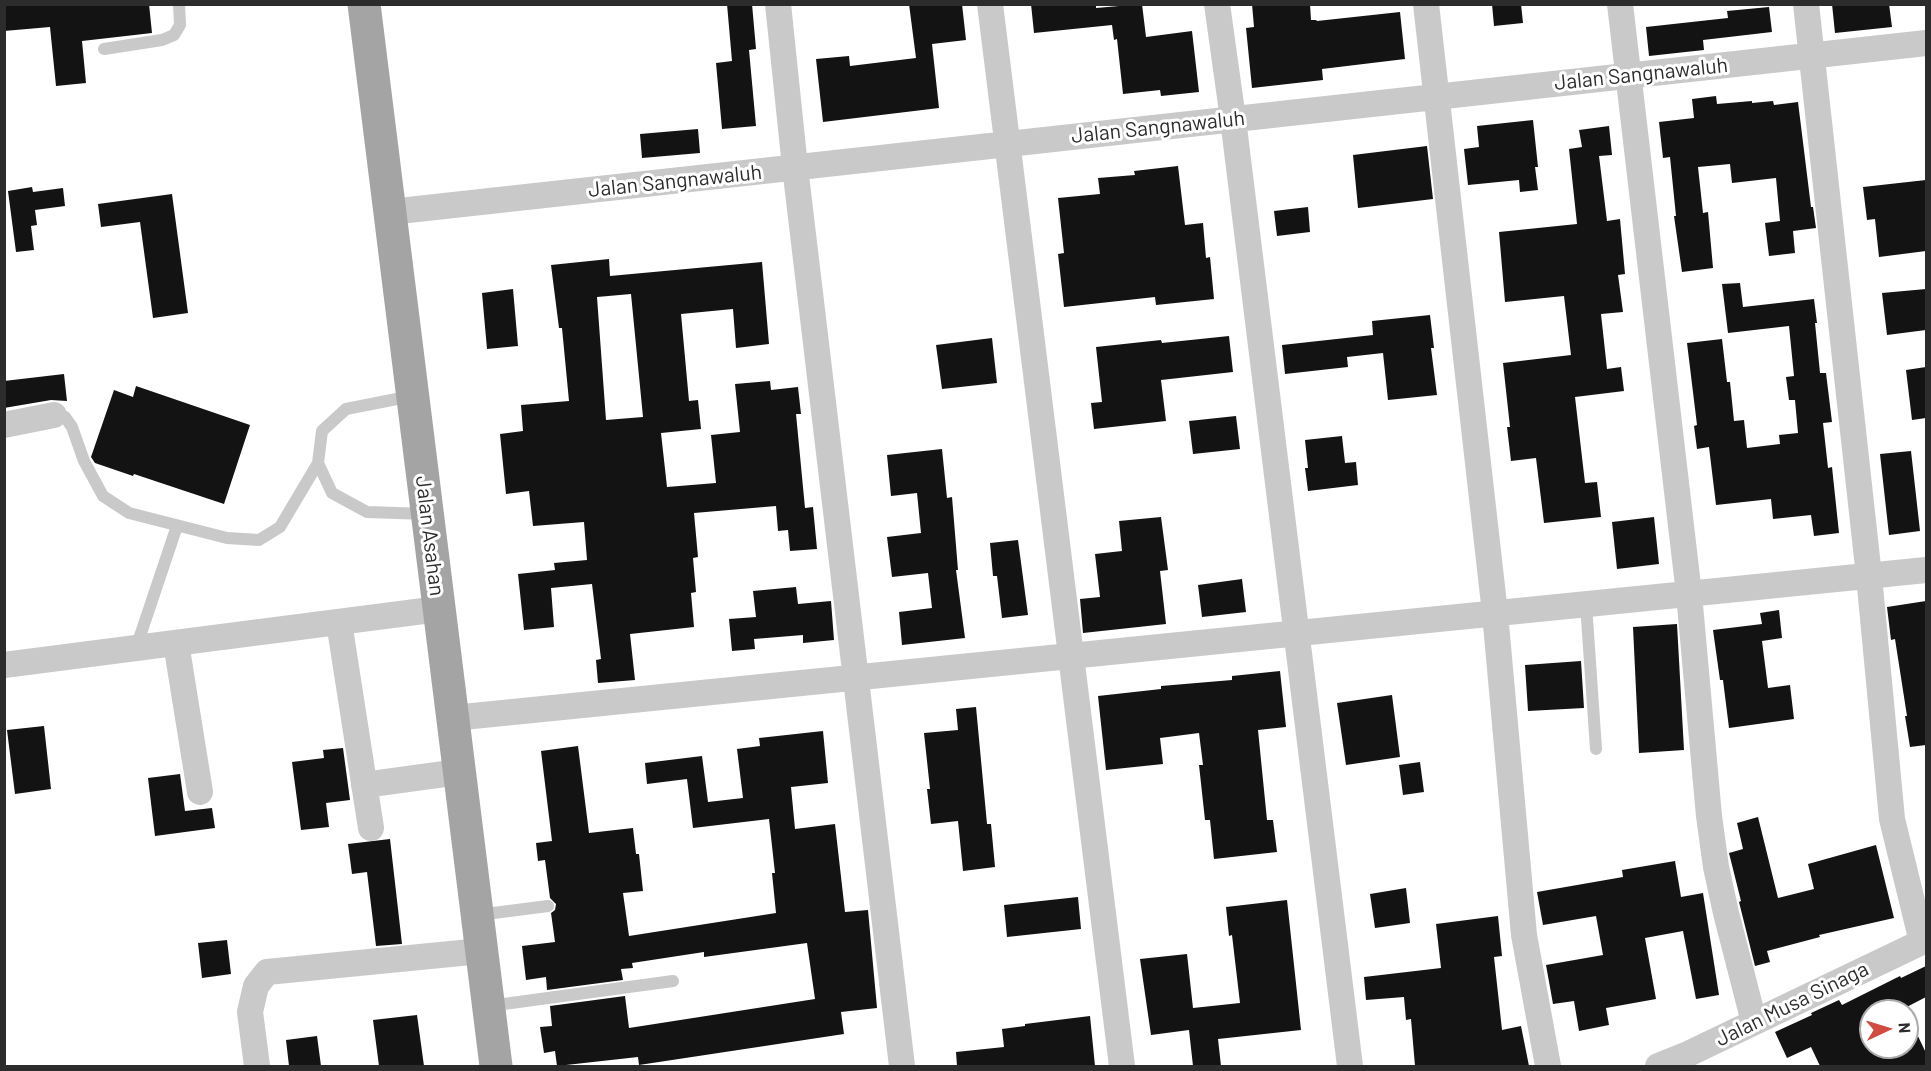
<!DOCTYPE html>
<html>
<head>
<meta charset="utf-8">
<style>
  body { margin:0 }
  #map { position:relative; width:1931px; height:1071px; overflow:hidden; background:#fff; font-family:Barlow,sans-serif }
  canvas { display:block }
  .frame { position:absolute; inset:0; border:6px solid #2c2c2c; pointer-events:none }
  .north { position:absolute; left:1859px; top:999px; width:60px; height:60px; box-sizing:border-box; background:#fff; border:2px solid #ababab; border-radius:50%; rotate:86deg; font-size:16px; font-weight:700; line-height:24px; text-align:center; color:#2c2c2c }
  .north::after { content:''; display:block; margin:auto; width:21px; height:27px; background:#d14b40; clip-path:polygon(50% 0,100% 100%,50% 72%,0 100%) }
</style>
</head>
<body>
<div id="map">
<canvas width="1931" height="1071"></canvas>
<div class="frame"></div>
<div class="north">N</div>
</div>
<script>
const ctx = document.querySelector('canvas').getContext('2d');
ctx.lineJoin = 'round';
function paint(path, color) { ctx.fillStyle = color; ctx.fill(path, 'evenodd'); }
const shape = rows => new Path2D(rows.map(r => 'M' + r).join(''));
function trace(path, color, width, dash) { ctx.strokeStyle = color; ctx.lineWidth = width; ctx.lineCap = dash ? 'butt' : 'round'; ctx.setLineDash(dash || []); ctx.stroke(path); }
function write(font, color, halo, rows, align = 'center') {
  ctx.font = font + ' Barlow,sans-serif'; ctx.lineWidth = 6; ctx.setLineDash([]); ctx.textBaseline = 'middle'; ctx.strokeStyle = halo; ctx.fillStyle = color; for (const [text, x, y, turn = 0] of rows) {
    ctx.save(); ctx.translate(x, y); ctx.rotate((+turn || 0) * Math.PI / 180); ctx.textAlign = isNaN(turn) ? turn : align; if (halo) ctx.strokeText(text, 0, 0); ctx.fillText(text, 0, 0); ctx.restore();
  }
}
paint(shape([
  [4,4,149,4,152,33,82,41,86,83,56,86,50,27,4,31],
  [727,4,752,4,756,49,749,50,756,126,722,129,716,63,732,61],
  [909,4,962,4,966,40,932,44,939,108,823,122,816,59,849,56,850,66,916,58],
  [1031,4,1096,4,1096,8,1142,4,1146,37,1192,31,1199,92,1161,96,1160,90,1123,94,1117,39,1114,40,1112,25,1034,33],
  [1252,4,1310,4,1311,20,1316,20,1317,21,1400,12,1405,59,1322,69,1323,80,1252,88,1246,28,1254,27],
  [1492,4,1521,4,1523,23,1494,26],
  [1832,4,1889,4,1892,27,1835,33],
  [1769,7,1772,32,1703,40,1704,50,1649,56,1646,27,1728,18,1727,11],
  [1716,96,1717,104,1752,101,1752,103,1773,101,1774,105,1798,102,1811,207,1813,207,1816,228,1793,231,1795,253,1769,256,1765,223,1780,221,1776,178,1732,183,1730,164,1698,167,1703,213,1708,212,1713,268,1682,272,1674,216,1676,216,1670,157,1663,158,1659,122,1694,118,1692,99],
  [1533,120,1538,167,1535,167,1538,190,1520,192,1519,180,1468,185,1464,149,1479,147,1477,126],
  [1609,126,1612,155,1599,156,1607,221,1620,219,1625,274,1618,275,1623,312,1601,314,1607,369,1621,367,1624,391,1575,397,1585,483,1597,482,1601,517,1544,523,1536,458,1511,461,1507,427,1510,427,1503,363,1571,355,1564,296,1505,302,1499,232,1577,224,1569,149,1582,147,1579,130],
  [698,129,700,153,642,158,640,134],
  [1427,146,1433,199,1358,208,1353,155],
  [1178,166,1185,225,1203,223,1206,258,1210,257,1214,299,1156,305,1155,297,1064,307,1058,254,1064,253,1058,198,1100,194,1098,178,1135,175,1134,171],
  [1926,180,1926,251,1879,257,1875,219,1867,220,1863,187],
  [32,187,33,192,63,188,65,206,35,210,37,225,31,226,34,250,16,252,8,191],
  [172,194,188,313,153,318,140,222,101,227,98,204],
  [1308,207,1310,232,1277,236,1274,211],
  [609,259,610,276,762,262,769,344,736,348,733,309,681,314,689,401,698,400,701,429,661,433,667,487,716,483,711,435,740,432,735,384,770,381,771,390,798,387,801,414,796,414,805,508,813,507,817,549,790,551,788,530,778,531,776,506,694,513,698,557,693,558,696,592,691,593,694,627,630,634,635,680,598,683,596,660,601,659,592,584,551,588,554,627,524,630,518,574,555,570,554,563,587,560,584,522,533,526,529,491,506,494,500,434,523,431,521,405,569,401,562,328,559,328,551,265],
  [631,294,643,417,606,420,597,297],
  [1740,283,1743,307,1814,299,1817,323,1815,323,1820,373,1826,373,1832,422,1823,423,1828,468,1832,467,1839,533,1814,536,1811,515,1773,519,1771,499,1716,505,1709,447,1697,449,1694,426,1697,425,1687,343,1722,339,1727,382,1730,382,1734,421,1744,420,1747,448,1780,444,1779,435,1798,433,1795,400,1789,400,1786,377,1794,376,1789,326,1728,333,1722,284],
  [513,289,518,346,487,349,482,293],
  [1926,289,1926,330,1887,335,1882,293],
  [1430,315,1434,348,1431,348,1437,395,1388,400,1383,353,1347,357,1348,367,1285,374,1282,345,1373,335,1372,321],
  [1229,336,1233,372,1161,380,1166,421,1094,429,1091,403,1102,402,1096,347,1161,340,1162,343],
  [992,338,997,383,942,389,936,345],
  [1926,367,1926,418,1912,420,1906,370],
  [64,374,67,401,51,400,4,408,4,381],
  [136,386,250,425,224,504,134,474,133,476,95,463,91,457,114,390,133,397],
  [1236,416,1240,449,1193,454,1189,421],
  [1342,436,1345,463,1356,462,1358,485,1308,491,1305,468,1308,468,1305,440],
  [942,449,947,498,952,497,958,570,956,570,965,638,902,645,899,612,932,608,928,573,892,577,887,537,921,533,917,493,891,496,887,455],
  [1911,451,1920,531,1889,535,1880,454],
  [1161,517,1168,570,1160,571,1166,624,1083,633,1080,599,1100,597,1095,554,1122,551,1119,521],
  [1654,517,1659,564,1617,569,1612,522],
  [1018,540,1028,615,1002,618,997,576,993,576,990,543],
  [1242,579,1246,612,1202,617,1198,585],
  [796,587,798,604,831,601,834,640,803,643,803,635,754,639,755,649,732,651,729,619,756,617,753,591],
  [1926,601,1926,745,1910,747,1905,716,1907,716,1895,639,1891,640,1887,607],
  [1779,610,1782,638,1762,641,1768,688,1790,685,1794,719,1729,728,1723,680,1720,680,1713,630,1762,624,1760,613],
  [1677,624,1684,750,1639,753,1633,627],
  [1581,661,1584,708,1528,711,1525,665],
  [1280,671,1286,727,1258,730,1267,820,1273,820,1277,852,1214,859,1210,820,1205,820,1199,765,1203,765,1199,733,1160,738,1163,764,1106,770,1098,696,1161,689,1161,686,1232,680,1232,676],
  [1392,695,1400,757,1346,765,1337,703],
  [976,707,987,824,991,824,995,867,963,871,958,821,931,824,927,789,930,789,924,733,958,730,956,709],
  [44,726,51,789,15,794,7,730],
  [823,731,828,783,791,787,795,829,835,824,845,912,868,910,877,1008,841,1012,844,1034,639,1065,638,1057,557,1066,555,1051,544,1053,540,1027,552,1026,550,1006,625,996,629,1028,815,999,807,943,704,957,704,952,632,963,633,968,621,969,623,980,547,990,546,977,526,980,522,946,555,942,551,913,555,910,556,904,550,898,545,860,538,861,536,843,552,841,541,751,578,746,589,833,633,828,636,854,639,854,643,891,623,893,629,936,776,913,772,873,775,873,769,819,693,828,687,779,647,784,645,763,702,756,708,802,743,798,737,749,760,746,759,738],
  [343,748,350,800,326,803,329,827,301,830,292,762,324,758,323,750],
  [1420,762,1424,792,1403,795,1399,765],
  [180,774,185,811,212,808,215,828,155,836,148,778],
  [1758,817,1778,898,1814,889,1808,864,1876,845,1894,918,1819,935,1820,937,1767,951,1770,962,1755,966,1739,902,1741,901,1729,853,1743,849,1737,823],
  [390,839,402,944,376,946,367,872,352,874,348,844],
  [1675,861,1681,897,1703,893,1719,995,1696,999,1683,931,1645,938,1656,999,1606,1008,1609,1025,1579,1031,1574,1001,1553,1004,1546,965,1603,955,1596,916,1543,925,1537,892,1623,877,1622,870],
  [1406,888,1410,923,1375,928,1370,894],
  [1078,897,1081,929,1007,937,1004,905],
  [1287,900,1301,1030,1218,1039,1221,1066,1193,1066,1189,1030,1151,1035,1140,959,1187,954,1193,1008,1240,1003,1232,935,1229,936,1226,907],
  [1498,916,1502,956,1494,957,1502,1030,1521,1026,1529,1066,1415,1066,1411,1019,1406,1020,1404,997,1366,1000,1364,977,1441,968,1436,924],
  [227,940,231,974,202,978,198,943],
  [1926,966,1926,997,1899,1011,1871,1011,1871,1047,1907,1047,1907,1013,1926,1053,1926,1066,1820,1066,1811,1047,1787,1058,1775,1032,1812,1015,1811,1013,1839,1000,1842,1005,1900,976,1901,978],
  [417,1015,424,1066,379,1066,373,1020],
  [1090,1016,1095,1066,957,1066,956,1052,1004,1047,1002,1029,1025,1026,1025,1024],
  [317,1036,321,1066,289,1066,286,1040]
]), '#131313');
trace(shape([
  [104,49,162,40,174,35,180,25,179,4],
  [412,396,346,409,322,431,318,463,332,493,367,512,427,514],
  [54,415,65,417,72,427,84,461,103,496,129,513,227,538,259,540,280,527,318,463],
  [1586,604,1596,749],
  [136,648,177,526],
  [478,915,548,906],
  [489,1006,673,981]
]), '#c9c9c9', 12);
trace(shape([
  [778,4,795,167,902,1066],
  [990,4,1122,1066],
  [1217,4,1233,119,1350,1066],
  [1426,4,1495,613,1524,935,1548,1066],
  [1620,4,1689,594,1709,816,1716,867,1726,913,1754,1022],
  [1806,4,1869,576,1892,819,1922,942],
  [390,212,1926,43],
  [4,425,54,415],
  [339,622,371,828],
  [176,643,200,792],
  [4,665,439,609],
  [453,718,1926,570],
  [364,785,459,772],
  [257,1066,250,1012,256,986,267,972,481,951],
  [1658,1066,1688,1054,1926,940]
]), '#c9c9c9', 26);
trace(shape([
  [364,4,496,1066]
]), '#a4a4a4', 33);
write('21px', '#2c2c2c', '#fff', [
  ["Jalan Sangnawaluh",1641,74,-6],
  ["Jalan Sangnawaluh",1158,127,-6],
  ["Jalan Sangnawaluh",675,181,-6],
  ["Jalan Asahan",430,536,83],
  ["Jalan Musa Sinaga",1792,1004,-26]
]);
</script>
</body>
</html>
